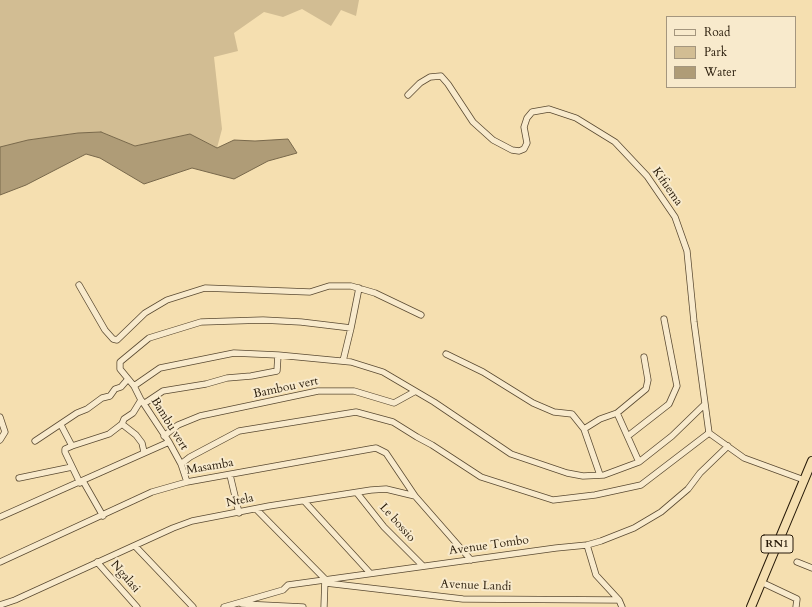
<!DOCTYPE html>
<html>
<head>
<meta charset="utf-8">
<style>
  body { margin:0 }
  #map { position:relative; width:812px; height:607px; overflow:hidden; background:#f5dfb0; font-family:Cardo,serif }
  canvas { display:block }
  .legend { position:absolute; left:666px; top:16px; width:130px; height:72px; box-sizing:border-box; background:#f8eacc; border:1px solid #a4967e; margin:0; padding:5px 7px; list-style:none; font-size:12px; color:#261908 }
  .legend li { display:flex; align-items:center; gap:8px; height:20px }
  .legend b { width:20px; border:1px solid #a4967e }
</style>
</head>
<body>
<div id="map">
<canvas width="812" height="607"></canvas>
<ul class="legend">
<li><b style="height:5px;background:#f8eacc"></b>Road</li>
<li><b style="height:11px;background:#d2bd93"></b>Park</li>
<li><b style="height:11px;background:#af9c77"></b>Water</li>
</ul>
</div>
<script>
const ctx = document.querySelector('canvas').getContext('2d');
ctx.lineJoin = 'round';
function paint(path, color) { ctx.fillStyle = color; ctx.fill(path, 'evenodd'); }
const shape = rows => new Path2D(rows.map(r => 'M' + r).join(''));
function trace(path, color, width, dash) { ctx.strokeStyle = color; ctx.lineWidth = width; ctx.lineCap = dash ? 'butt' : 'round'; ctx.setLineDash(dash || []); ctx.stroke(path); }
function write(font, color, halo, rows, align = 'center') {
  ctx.font = font + ' Cardo,serif'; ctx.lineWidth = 4; ctx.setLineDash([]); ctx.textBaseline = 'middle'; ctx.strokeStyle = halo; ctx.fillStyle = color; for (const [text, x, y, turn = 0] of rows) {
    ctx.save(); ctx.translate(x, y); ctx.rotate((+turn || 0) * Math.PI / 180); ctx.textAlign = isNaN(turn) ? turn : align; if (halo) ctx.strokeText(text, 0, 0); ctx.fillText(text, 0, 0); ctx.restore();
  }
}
paint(shape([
  [0,0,359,0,356,16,341,10,331,26,302,9,283,17,264,12,234,33,238,51,214,57,222,129,217,148,190,134,135,146,101,132,78,133,28,140,0,147]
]), '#d2bd93');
const water = shape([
  [101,132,135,146,190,134,217,148,234,140,255,141,288,139,297,153,268,161,234,179,192,168,144,184,100,158,86,154,26,185,0,195,0,147,28,140,78,133,101,132]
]);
paint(water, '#af9c77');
trace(water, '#78684b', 1);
const minor = shape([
  [408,95,420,83,430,77,441,76,448,84,473,122,493,140,512,150,519,151,524,149,527,143,524,127,527,118,532,112,549,109,576,118,615,142,647,176,675,217,687,251,694,322,709,433,744,458,804,480],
  [79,285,105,330,113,339,117,340,145,313,167,300,205,288,310,292,329,286,351,286,375,293,421,315],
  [351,328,359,288],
  [446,354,483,372,533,403,554,412,572,414,584,429,600,475],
  [134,386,160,368,234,353,278,355,351,362,383,372,434,402,511,454,567,473,583,476,604,475,639,462,672,436,704,405],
  [142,401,169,442,181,464,187,482],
  [145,403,163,391,206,384,227,378,251,376,277,371,278,355],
  [617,413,639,462],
  [0,417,5,432,0,440],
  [122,424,136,435,142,443,144,452],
  [61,425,72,446,109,434,122,424,124,419,133,413,141,400,134,386,120,369,120,362,149,338,201,322,263,320,301,322,351,328,343,361],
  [584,429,600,419,617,413,646,389,648,380,644,357],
  [164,436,178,425,200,416,318,391,354,391,394,403,414,392],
  [628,436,669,404,677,386,664,319],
  [35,441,77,413,87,409,102,398,110,396,115,389,121,387,128,379],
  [72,446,65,449,65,452,80,483],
  [181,464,190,457,239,431,356,412,393,422,417,437,432,445,481,477,553,500,595,495,641,485,709,433],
  [230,475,239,513],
  [19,478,72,467],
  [83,481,103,516],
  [357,493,384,527,423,566],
  [305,502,370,573],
  [256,509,325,579,324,607],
  [0,517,169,442],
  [587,545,596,575,619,600],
  [135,546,193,607],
  [0,562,152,492,187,482,370,449,376,448,386,453,415,496],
  [97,562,137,607],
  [797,562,812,568],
  [761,582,797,599,796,607],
  [326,583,463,599,619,600,622,607],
  [242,604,303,607],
  [0,605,15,600,173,528,192,521,269,506,371,490,386,489,415,496,471,560],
  [224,607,283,590,288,585,556,548,587,545,601,541,634,528,661,512,688,489,700,473,728,446]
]);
const highway = shape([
  [751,607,812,461]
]);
trace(minor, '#5a4a32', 7);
trace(highway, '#261908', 10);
trace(minor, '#f8eacc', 5.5);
trace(highway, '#f5dfb0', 8);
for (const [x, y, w] of [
  [777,544,32]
]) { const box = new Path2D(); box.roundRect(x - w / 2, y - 9, w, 18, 3); ctx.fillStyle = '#f8eacc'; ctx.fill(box); trace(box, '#261908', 1); }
write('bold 11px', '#261908', null, [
  ["RN1",777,544]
]);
write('12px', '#261908', '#f8eacc', [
  ["Kifuema",667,187,55],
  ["Bambou vert",286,388,-12],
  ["Bambu vert",169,424,58],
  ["Masamba",210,467,-10],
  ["Ntela",240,501,-12],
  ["Le bossio",397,523,48],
  ["Avenue Tombo",489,546,-8],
  ["Ngalasi",125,577,49],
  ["Avenue Landi",476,586,2]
]);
</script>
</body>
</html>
